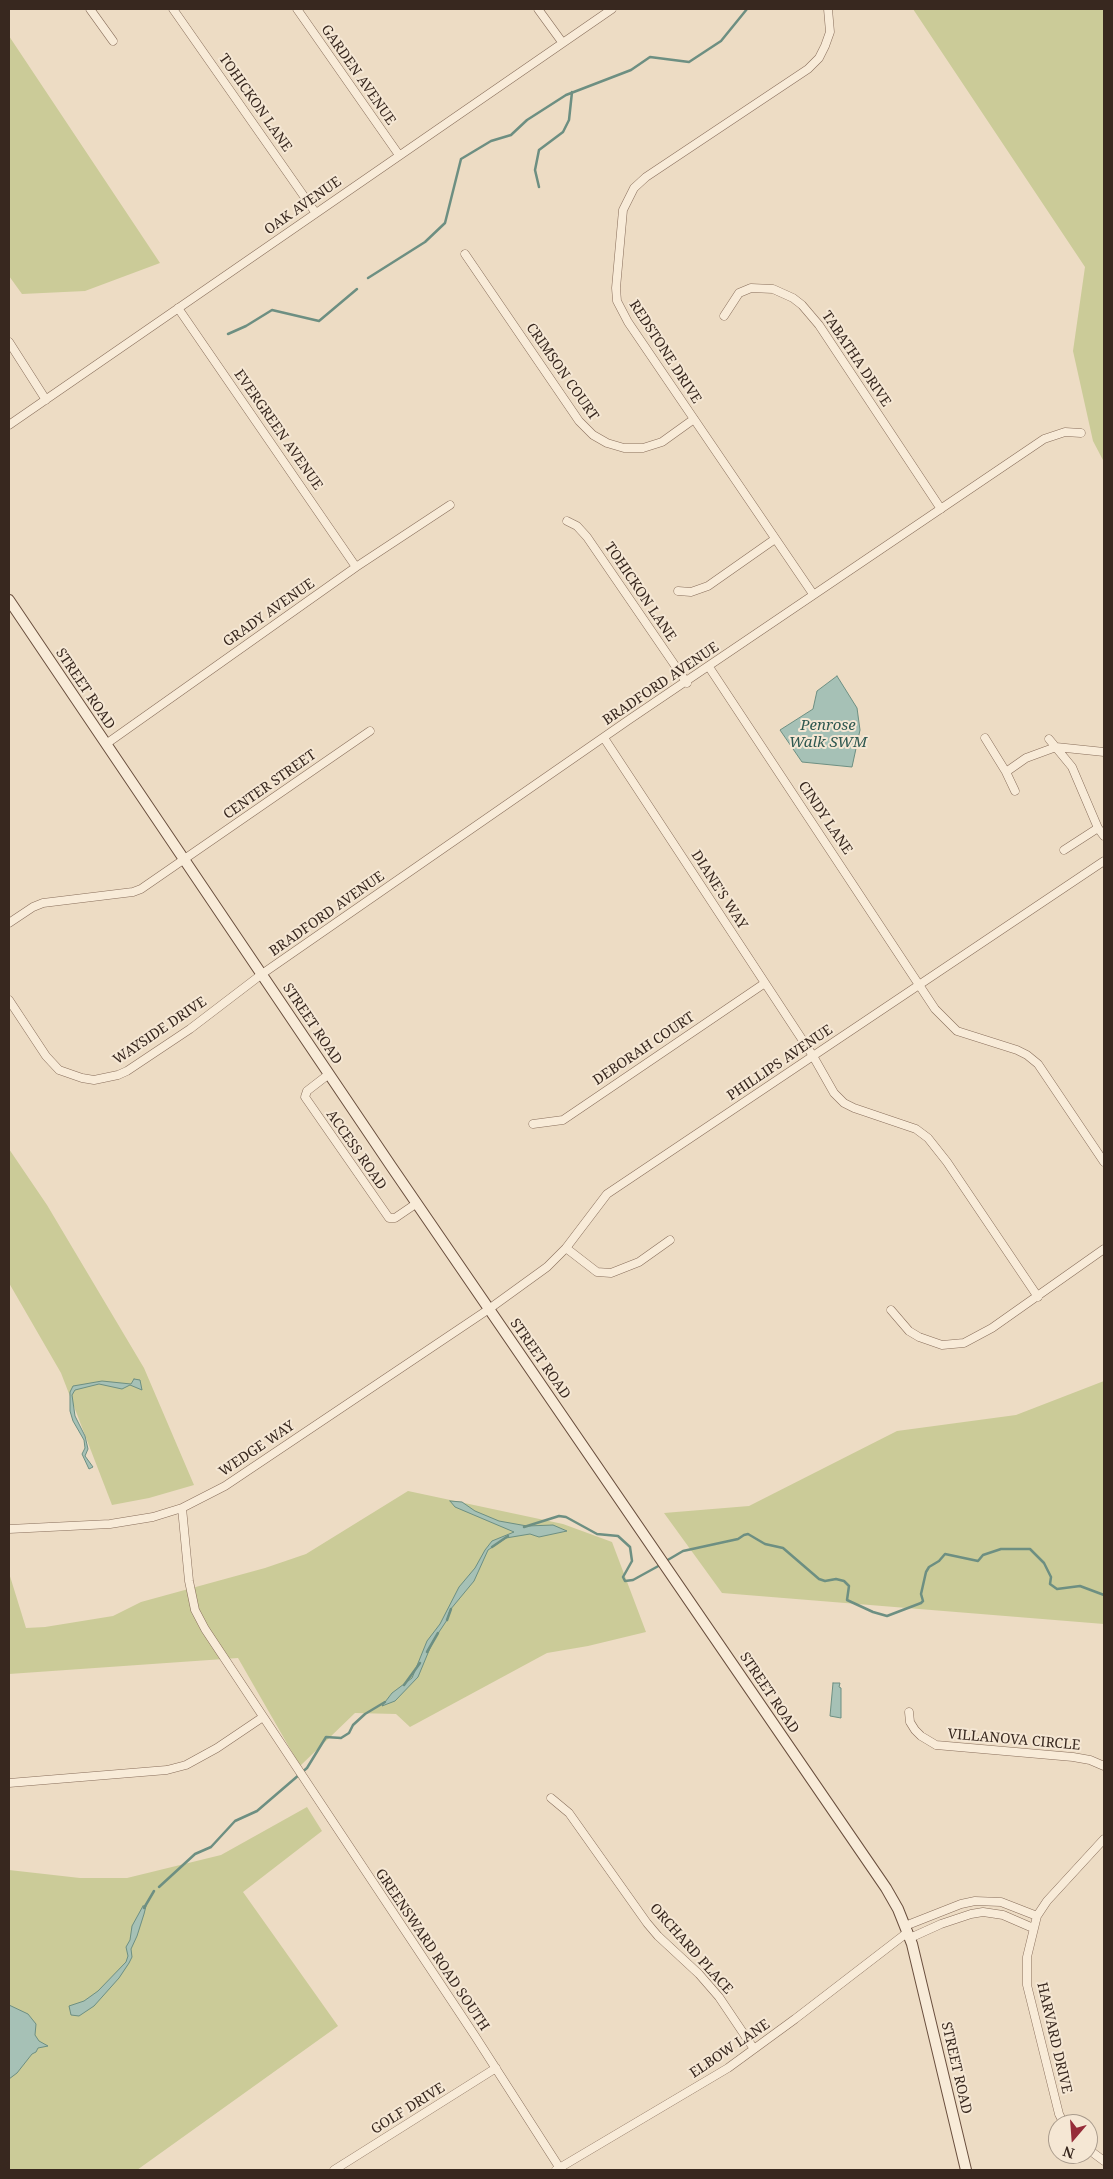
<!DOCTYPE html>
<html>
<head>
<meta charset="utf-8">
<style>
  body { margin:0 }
  #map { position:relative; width:1113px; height:2179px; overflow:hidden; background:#eddcc4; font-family:"Noto Serif",serif }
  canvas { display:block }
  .frame { position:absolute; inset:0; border:10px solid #38281f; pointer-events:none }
  .north { position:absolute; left:1048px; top:2114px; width:50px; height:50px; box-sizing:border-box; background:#f5e7d4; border:1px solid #a99b8c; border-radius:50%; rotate:198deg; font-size:14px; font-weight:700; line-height:20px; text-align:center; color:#38281f }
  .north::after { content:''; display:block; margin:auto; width:18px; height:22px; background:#962c39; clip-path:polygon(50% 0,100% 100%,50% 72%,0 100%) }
</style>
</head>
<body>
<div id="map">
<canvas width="1113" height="2179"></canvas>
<div class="frame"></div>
<div class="north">N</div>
</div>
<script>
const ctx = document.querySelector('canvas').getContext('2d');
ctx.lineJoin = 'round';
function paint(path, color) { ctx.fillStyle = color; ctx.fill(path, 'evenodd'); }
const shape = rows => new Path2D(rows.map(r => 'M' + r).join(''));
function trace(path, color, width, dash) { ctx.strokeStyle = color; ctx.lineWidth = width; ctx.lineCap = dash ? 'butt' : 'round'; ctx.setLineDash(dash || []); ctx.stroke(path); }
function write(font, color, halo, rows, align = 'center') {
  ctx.font = font + ' "Noto Serif",serif'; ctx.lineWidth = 4; ctx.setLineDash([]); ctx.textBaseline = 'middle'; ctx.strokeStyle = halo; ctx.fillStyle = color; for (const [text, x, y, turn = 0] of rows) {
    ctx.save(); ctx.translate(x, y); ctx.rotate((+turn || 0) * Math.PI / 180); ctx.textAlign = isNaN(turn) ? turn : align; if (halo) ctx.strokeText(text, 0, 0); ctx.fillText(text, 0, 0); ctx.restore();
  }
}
paint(shape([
  [913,9,1104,9,1104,462,1093,441,1073,351,1085,267],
  [9,36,160,263,85,291,22,294,9,276],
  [9,1149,47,1205,144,1368,194,1485,149,1498,112,1505,61,1373,9,1283],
  [1104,1381,1104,1624,722,1593,664,1513,749,1506,897,1431,1016,1415],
  [408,1491,563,1524,612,1542,646,1632,588,1646,547,1653,410,1727,396,1714,355,1713,300,1766,238,1658,9,1674,9,1573,26,1628,45,1627,113,1616,141,1602,265,1568,306,1554],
  [307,1807,322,1831,243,1892,338,2026,137,2170,9,2170,9,1870,80,1878,127,1878,221,1855]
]), '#cbcb98');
const water = shape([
  [837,676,857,708,860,730,852,767,802,762,780,730,813,709,817,691,837,676],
  [134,1379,140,1380,142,1390,130,1385,122,1389,99,1384,75,1390,72,1395,75,1416,85,1436,88,1449,85,1456,93,1467,89,1469,82,1454,85,1448,84,1440,73,1421,70,1411,70,1392,73,1386,79,1385,102,1381,131,1384,134,1379],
  [450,1501,462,1502,475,1511,499,1521,527,1526,553,1525,567,1531,539,1537,530,1534,506,1538,488,1550,474,1581,450,1610,447,1620,433,1641,418,1677,395,1701,382,1706,392,1693,412,1678,427,1641,440,1624,459,1587,475,1568,485,1550,492,1541,514,1532,455,1507,450,1501],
  [833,1683,840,1683,839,1687,841,1688,841,1718,830,1716,833,1683],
  [143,1906,146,1906,144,1914,137,1936,131,1949,132,1957,129,1963,119,1978,94,2006,79,2016,71,2015,69,2006,84,2001,98,1991,126,1962,128,1956,126,1947,130,1940,132,1926,143,1906],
  [9,2005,28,2014,36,2024,35,2035,39,2041,48,2046,38,2048,36,2052,32,2054,17,2073,9,2079,9,2005]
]);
paint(water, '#a6c1b6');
trace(water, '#6d8f82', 1);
trace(shape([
  [539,187,535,170,539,150,563,132,569,120,572,92],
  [368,278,425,242,445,223,461,159,491,141,511,135,527,120,566,95,631,70,650,57,689,62,721,41,747,9],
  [228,334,246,326,272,310,319,321,357,289],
  [524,1527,559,1516,566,1517,597,1534,618,1536,630,1547,632,1561,623,1577,625,1581,633,1580,662,1564],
  [492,1547,508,1536],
  [666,1561,683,1551,738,1539,744,1535,748,1534,765,1544,783,1548,819,1579,825,1581,836,1579,844,1581,849,1586,847,1600,873,1612,887,1616,921,1603,923,1601,921,1594,926,1572,929,1567,939,1561,945,1554,978,1561,983,1555,1001,1549,1030,1549,1044,1563,1051,1577,1050,1584,1057,1589,1080,1586,1104,1595],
  [447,1620,451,1609],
  [427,1652,438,1633],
  [404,1685,420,1663],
  [159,1887,195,1854,211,1847,235,1821,257,1811,307,1768,326,1737,341,1738,349,1733,353,1725,365,1714,385,1702],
  [144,1908,154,1891]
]), '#6d8f82', 2.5);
const minor = shape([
  [90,9,113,41],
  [173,9,315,212],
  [297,9,399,155],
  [538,9,562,42],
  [465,254,579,421,593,435,607,443,624,448,643,448,662,442,694,419],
  [178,308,356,567],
  [724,316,739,293,751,288,773,289,793,298,802,305,819,325,941,509],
  [9,342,46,400],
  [9,425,612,9],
  [567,521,577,526,587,537,687,683],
  [678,591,691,592,708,586,775,539],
  [813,594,628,322,617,301,616,288,623,210,634,188,646,177,808,69,819,58,825,46,830,32,828,9],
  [709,667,935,1009,957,1031,1017,1050,1027,1055,1038,1064,1104,1162],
  [604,738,813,1056,834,1093,844,1103,854,1108,916,1129,928,1138,947,1162,1038,1297],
  [985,738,1006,772,1015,791],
  [1049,739,1072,767,1098,828,1104,836],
  [106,744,356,567,450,505],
  [1006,772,1026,758,1056,747,1104,752],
  [1064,850,1098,828],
  [9,923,33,907,43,903,133,892,141,889,370,731],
  [9,1000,46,1056,59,1070,82,1078,94,1080,118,1075,127,1071,190,1029,262,974,630,719,1044,439,1065,432,1081,433],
  [329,1074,307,1091,305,1097,389,1218,395,1218,417,1203],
  [533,1124,563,1120,765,983],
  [566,1248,597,1272,611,1273,639,1262,670,1240],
  [891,1310,909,1331,919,1337,942,1345,964,1343,992,1328,1104,1249],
  [182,1508,189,1581,195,1610,205,1629,475,2036,561,2170],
  [9,1529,110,1524,153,1517,182,1508,225,1486,489,1309,547,1267,566,1248,607,1194,1104,861],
  [909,1712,910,1722,915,1730,921,1736,936,1745,1073,1757,1090,1760,1104,1766],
  [9,1783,167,1770,186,1765,217,1748,263,1717],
  [551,1798,569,1813,647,1923,658,1936,699,1974,719,1997,754,2049],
  [905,1926,961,1904,975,1901,1001,1902,1037,1916],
  [910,1938,941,1924,971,1914,983,1912,1003,1915,1033,1928],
  [1064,2124,1059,2114,1027,1985,1027,1957,1037,1916,1047,1901,1104,1839],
  [1088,2149,1104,2161],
  [334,2170,496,2068],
  [556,2170,728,2068,795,2019,908,1932]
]);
const secondary = shape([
  [9,600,391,1166,886,1888,898,1909,912,1944,966,2170]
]);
trace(minor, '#886e5b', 9);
trace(secondary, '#6a4f3e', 12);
trace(minor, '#f8ebd8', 8);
trace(secondary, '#f8ebd8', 10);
write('14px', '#38281f', '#f5e7d4', [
  ["GARDEN AVENUE",358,75,55],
  ["TOHICKON LANE",255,103,55],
  ["OAK AVENUE",303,206,-35],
  ["REDSTONE DRIVE",665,352,57],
  ["TABATHA DRIVE",856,359,56],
  ["CRIMSON COURT",562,372,55],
  ["EVERGREEN AVENUE",278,430,55],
  ["TOHICKON LANE",640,592,56],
  ["GRADY AVENUE",269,613,-35],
  ["BRADFORD AVENUE",661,684,-34],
  ["STREET ROAD",85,689,56],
  ["CENTER STREET",270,785,-35],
  ["CINDY LANE",825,818,56],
  ["DIANE'S WAY",719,890,57],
  ["BRADFORD AVENUE",327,914,-35],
  ["STREET ROAD",312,1024,56],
  ["WAYSIDE DRIVE",160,1031,-34],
  ["DEBORAH COURT",644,1049,-34],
  ["PHILLIPS AVENUE",780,1063,-34],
  ["ACCESS ROAD",356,1150,55],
  ["STREET ROAD",540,1359,55],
  ["WEDGE WAY",257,1449,-34],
  ["STREET ROAD",769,1693,56],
  ["VILLANOVA CIRCLE",1014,1740,5],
  ["ORCHARD PLACE",691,1949,48],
  ["GREENSWARD ROAD SOUTH",432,1950,56],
  ["HARVARD DRIVE",1054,2038,77],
  ["ELBOW LANE",730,2049,-34],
  ["STREET ROAD",956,2068,77],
  ["GOLF DRIVE",408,2109,-32]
]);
write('italic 15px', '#2e5850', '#f5e7d4', [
  ["Penrose",828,726],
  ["Walk SWM",828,743]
]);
</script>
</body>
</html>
